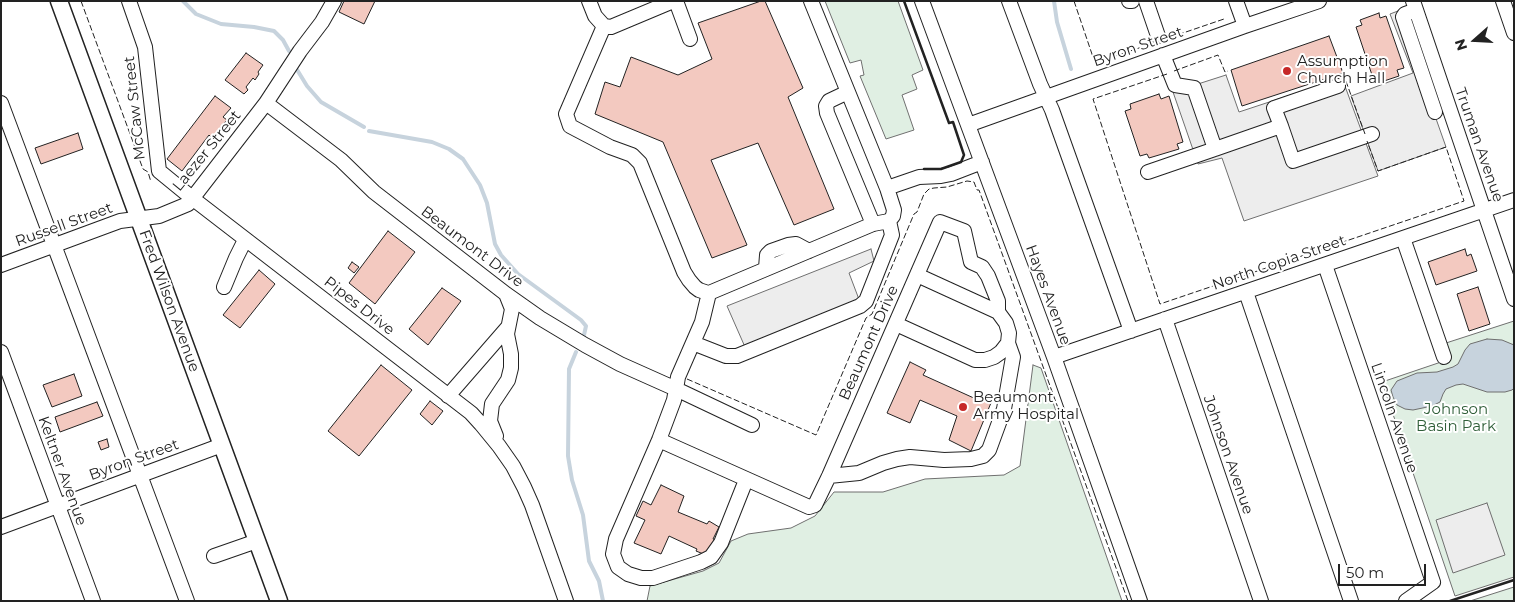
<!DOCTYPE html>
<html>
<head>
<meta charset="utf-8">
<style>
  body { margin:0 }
  #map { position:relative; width:1515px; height:602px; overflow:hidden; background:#fff; font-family:Montserrat,sans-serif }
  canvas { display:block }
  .frame { position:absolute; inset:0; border:2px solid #222; pointer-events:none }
  .north { position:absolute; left:1450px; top:15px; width:50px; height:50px; -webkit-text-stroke:4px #fff; paint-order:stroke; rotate:251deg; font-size:14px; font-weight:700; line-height:20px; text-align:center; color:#222 }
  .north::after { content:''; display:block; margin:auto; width:18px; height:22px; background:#222; clip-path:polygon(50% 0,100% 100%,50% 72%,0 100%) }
  .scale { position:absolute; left:1338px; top:564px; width:88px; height:22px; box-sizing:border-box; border:2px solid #222; border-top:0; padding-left:6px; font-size:15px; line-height:18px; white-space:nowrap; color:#222; -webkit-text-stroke:4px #fff; paint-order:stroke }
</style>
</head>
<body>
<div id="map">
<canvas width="1515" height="602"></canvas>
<div class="frame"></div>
<div class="north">N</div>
<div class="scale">50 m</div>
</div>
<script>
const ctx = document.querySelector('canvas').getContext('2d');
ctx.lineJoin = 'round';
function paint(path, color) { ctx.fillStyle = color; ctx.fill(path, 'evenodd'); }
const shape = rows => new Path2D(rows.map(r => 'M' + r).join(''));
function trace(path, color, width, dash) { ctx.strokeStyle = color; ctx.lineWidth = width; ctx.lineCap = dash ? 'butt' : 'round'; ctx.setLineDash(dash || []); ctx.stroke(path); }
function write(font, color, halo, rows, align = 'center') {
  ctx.font = font + ' Montserrat,sans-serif'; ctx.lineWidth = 4; ctx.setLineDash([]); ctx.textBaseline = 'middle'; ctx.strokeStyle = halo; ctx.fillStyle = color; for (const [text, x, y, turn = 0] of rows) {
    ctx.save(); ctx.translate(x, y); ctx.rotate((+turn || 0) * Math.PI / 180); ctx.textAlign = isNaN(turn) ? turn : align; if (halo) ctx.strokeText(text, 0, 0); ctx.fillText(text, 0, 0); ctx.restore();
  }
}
const green = shape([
  [825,1,898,1,923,70,912,75,917,89,902,95,914,130,886,139,860,76,864,75,861,60,850,63,825,1],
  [1514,321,1514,577,1455,596,1382,382,1450,359,1446,343,1514,321],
  [1033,365,1041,368,1122,601,647,601,650,586,703,571,719,563,731,541,748,534,791,528,815,516,834,492,883,492,925,479,1004,475,1020,466,1033,365],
  [1514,587,1514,601,1470,601,1514,587]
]);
paint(green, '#e0efe3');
trace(green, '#6f6f6f', 1);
const parking = shape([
  [1398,11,1446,147,1378,171,1351,96,1413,73,1390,14,1398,11],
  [1226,75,1239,112,1342,78,1378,176,1244,221,1222,158,1198,164,1173,92,1226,75],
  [871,249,874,261,849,273,860,302,745,347,727,306,871,249],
  [1487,503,1505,555,1453,573,1436,520,1487,503]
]);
paint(parking, '#ededed');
trace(parking, '#6f6f6f', 1);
const water = shape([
  [1487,339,1502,340,1514,345,1514,388,1512,390,1505,392,1487,392,1463,384,1456,385,1446,389,1443,394,1440,402,1432,406,1413,410,1405,409,1397,405,1393,397,1391,390,1397,381,1417,373,1437,372,1453,367,1458,364,1465,350,1470,344,1487,339]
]);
paint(water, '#c7d3dd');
trace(water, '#6f6f6f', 1);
trace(shape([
  [183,1,196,14,221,24,254,27,274,31,283,40,289,51],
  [1054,1,1057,22,1071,69],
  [296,68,307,86,321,102,364,127],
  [369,131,432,142,449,149,463,159,480,185,487,203,495,244,501,255,518,274,581,320,586,326,584,335],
  [576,352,569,369,568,456,572,480,583,515,589,561,599,581,603,601]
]), '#c7d3dd', 4);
const building = shape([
  [344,1,375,1,364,24,339,12,344,1],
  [761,1,765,1,803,88,788,97,834,209,794,225,758,143,711,160,747,245,712,258,663,142,595,114,605,82,620,87,631,57,678,75,712,59,698,23,761,1],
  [1379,13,1380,18,1386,16,1404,68,1397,70,1399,76,1384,81,1381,75,1373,78,1356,27,1362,25,1360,20,1379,13],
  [1329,36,1343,73,1242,106,1231,70,1329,36],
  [246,53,263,65,258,72,259,74,255,80,253,78,246,87,248,90,244,94,225,80,246,53],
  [1159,94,1161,99,1169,96,1183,142,1177,144,1179,149,1149,158,1147,154,1140,156,1125,111,1131,109,1130,104,1159,94],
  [215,96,231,108,223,117,227,120,212,138,209,135,182,171,167,159,215,96],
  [78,133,83,149,41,164,35,148,78,133],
  [388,231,415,252,375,304,349,283,388,231],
  [1465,249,1467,256,1471,254,1477,271,1436,285,1428,262,1465,249],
  [352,262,359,267,354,273,348,268,352,262],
  [259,270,275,284,240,328,223,315,259,270],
  [1478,287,1490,324,1469,331,1457,294,1478,287],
  [442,288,461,301,428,345,409,329,442,288],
  [910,362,926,370,923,375,976,399,980,393,993,398,971,451,949,440,957,416,920,400,910,423,887,413,910,362],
  [381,365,412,390,359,456,328,431,381,365],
  [74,374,82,396,52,407,43,385,74,374],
  [430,401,443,411,432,425,420,414,430,401],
  [97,402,103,416,60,432,55,417,97,402],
  [107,439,109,447,101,450,98,442,107,439],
  [661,485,684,496,678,512,707,524,709,521,719,527,713,539,716,540,713,546,711,545,706,555,696,551,697,549,669,536,661,554,634,543,645,520,636,516,643,501,651,505,661,485]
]);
paint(building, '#f3c9c0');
trace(building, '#222', 1);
const minor = shape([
  [129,1,145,47,159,171,192,198,471,413,481,424,499,446,513,466,524,487,532,505,566,601],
  [589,1,595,16,604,26,611,27,673,1],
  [676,1,690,39],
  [811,1,887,188],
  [922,1,1054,357,1140,601],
  [1009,1,1040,84,1052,110,1131,331],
  [1129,1,1132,1],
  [1146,1,1158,36],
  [1236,1,1245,26],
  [1413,1,1514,299],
  [1503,1,1514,33],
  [1416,10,1405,14,1403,17,1435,112],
  [604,26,566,114,570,126,610,147,632,155,640,163,684,272,689,280,695,287,699,290,708,293],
  [1163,55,1175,85,1194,88,1215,149,1281,126,1293,161,1372,134],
  [848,92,829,101,826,106,827,113,873,224],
  [1,103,187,601],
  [266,103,341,160,374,192,506,294,540,318,585,345,620,364,676,389,674,400,659,440,616,539,613,554,618,567,628,574,641,578,653,578,701,562,711,557,721,543,746,480],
  [968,125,1245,26,1319,1],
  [1281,126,1274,108,1338,86],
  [1148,172,1215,149],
  [1403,238,1444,357],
  [1,265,120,221,159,216,188,204,266,103,300,51,322,22,334,1],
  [1325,265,1433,582,1406,601],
  [766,268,767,255,771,251,788,245,796,244,809,251],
  [224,287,236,258,245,240],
  [1246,292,1351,601],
  [1165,319,1261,601],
  [896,324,975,360,985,360,994,357,1001,352,1008,343],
  [693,343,726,356,737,356,860,306,866,301,892,235,889,221],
  [1,352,93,601],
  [1054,357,1514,200],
  [448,396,508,327],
  [752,425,676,389,678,377,702,322,709,293,873,224,889,221,893,216,894,210,887,188,919,177,941,176,951,174,982,162],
  [496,436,490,421,492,404,508,380,511,368,511,354,507,334,512,309,506,294],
  [659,440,809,507,815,505,829,476,940,222,964,231,971,262,982,267,988,276,998,301,998,312],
  [829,476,859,473,883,463,897,459,910,457,944,460,971,459,983,456,989,450,1004,409,1013,357,1008,343,1009,333,1006,323,998,312,917,275],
  [1,527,222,445],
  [214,556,257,541]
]);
const major = shape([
  [59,1,279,601]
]);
trace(minor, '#222', 16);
trace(major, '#222', 19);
trace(minor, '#fff', 14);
trace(major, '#fff', 16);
trace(shape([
  [81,1,143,169,148,172,151,182],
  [1074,1,1095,63,1224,19],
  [1174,71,1218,55,1225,72,1228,71],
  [1343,73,1365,134],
  [1167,74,1093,99,1160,304,1464,201,1446,147,1378,171,1367,141],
  [687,379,816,435,866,318,872,314,914,214,917,212,924,194,929,189,934,188,947,187,967,181,974,182,977,190,979,190,1128,601]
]), '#222', 1, [6, 2.5]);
trace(shape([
  [904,1,949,123,953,122,964,155,961,162,941,169,924,169],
  [1450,601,1514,580]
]), '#222', 2.5);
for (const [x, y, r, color] of [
  [1287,71,5,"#c62828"],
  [963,407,5,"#c62828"]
]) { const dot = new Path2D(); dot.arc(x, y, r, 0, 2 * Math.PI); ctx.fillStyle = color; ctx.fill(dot); trace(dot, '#fff', 2); }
write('15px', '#222', '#fff', [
  ["Byron Street",1138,47,-19],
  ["McCaw Street",135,108,-96],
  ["Truman Avenue",1479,145,71],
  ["Laezer Street",207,151,-51],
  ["Russell Street",64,225,-20],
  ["Beaumont Drive",472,247,37],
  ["North Copia Street",1279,263,-19],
  ["Hayes Avenue",1048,295,70],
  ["Fred Wilson Avenue",169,301,70],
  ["Pipes Drive",359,306,38],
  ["Beaumont Drive",869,343,-66],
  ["Lincoln Avenue",1394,418,71],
  ["Johnson Avenue",1228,455,71],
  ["Byron Street",134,460,-20],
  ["Keltner Avenue",62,471,70]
]);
write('15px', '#222', '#fff', [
  ["Assumption",1297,62],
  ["Church Hall",1297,79],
  ["Beaumont",973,398],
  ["Army Hospital",973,415]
], 'left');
write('15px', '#2f5e38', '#fff', [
  ["Johnson",1456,410],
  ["Basin Park",1456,427]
]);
</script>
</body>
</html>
